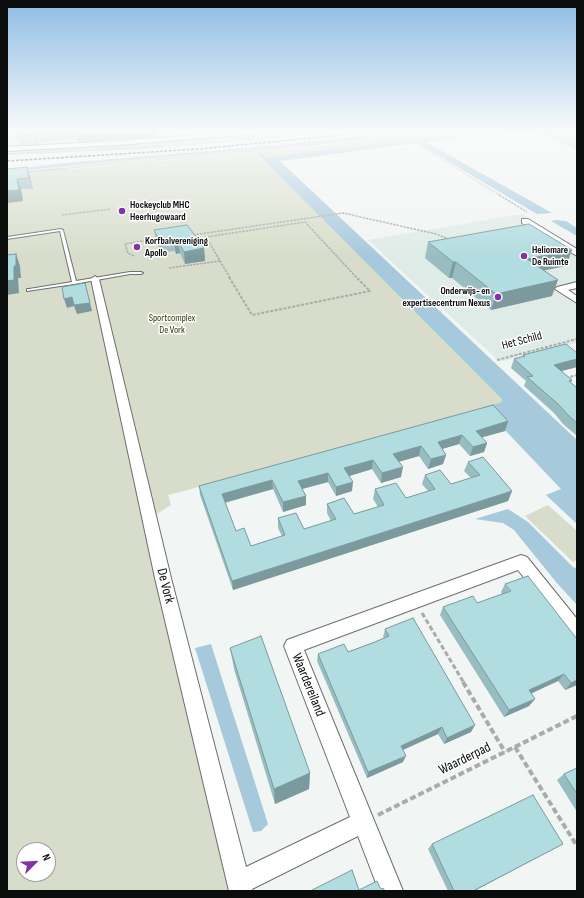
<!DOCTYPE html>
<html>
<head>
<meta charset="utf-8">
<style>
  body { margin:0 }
  #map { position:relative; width:584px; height:898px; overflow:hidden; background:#f1f5f3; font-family:"Sofia Sans Condensed",sans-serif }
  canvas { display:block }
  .frame { position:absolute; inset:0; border:8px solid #0b0c0c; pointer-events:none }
  .north { position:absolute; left:16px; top:842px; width:40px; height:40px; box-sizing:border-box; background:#fff; border:1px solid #9d9e9e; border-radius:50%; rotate:66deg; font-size:11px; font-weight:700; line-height:16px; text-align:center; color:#0b0c0c }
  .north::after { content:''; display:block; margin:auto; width:14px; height:18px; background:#8034a6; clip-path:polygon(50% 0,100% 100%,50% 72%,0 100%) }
</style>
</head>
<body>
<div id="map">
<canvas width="584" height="898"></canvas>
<div class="frame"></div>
<div class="north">N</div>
</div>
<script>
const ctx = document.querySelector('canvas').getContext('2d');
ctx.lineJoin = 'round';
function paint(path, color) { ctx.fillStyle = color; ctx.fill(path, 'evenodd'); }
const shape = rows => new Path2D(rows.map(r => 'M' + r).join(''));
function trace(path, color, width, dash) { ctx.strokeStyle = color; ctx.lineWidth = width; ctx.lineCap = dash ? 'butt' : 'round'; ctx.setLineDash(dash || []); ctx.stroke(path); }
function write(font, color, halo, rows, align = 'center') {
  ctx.font = font + ' "Sofia Sans Condensed",sans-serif'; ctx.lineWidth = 3; ctx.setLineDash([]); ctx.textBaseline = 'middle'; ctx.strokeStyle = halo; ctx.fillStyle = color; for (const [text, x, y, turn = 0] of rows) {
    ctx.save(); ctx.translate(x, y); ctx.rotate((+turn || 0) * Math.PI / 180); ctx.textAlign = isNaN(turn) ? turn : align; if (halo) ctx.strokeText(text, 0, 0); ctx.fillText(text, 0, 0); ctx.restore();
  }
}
paint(shape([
  [7,131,311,131,110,148,7,153],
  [522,214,577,247,577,289,571,291,577,295,577,343,500,362,368,240]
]), '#dfebe7');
paint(shape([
  [289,131,335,131,198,143,7,153,7,150,24,150,159,142],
  [430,131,310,146,59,168,73,169,310,147,439,131,480,131,266,157,261,153,514,405,168,495,171,505,152,517,241,891,7,891,7,173,96,162,316,144],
  [24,850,48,850,48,874,24,874],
  [548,505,577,531,577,560,573,562,525,516]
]), '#d7ddca');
paint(shape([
  [335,131,348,131,142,149,7,155,7,153,198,143],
  [404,131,423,131,316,144,104,162,7,172,7,170,65,163,280,145],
  [480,131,510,131,426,142,552,213,537,214,417,143,280,161,577,440,577,524,546,495,561,489,483,407,500,403,502,401,502,399,257,153,261,153,266,157],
  [534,131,549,131,577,145,577,150],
  [556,220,566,221,577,228,577,236,551,221],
  [508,509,528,522,574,568,577,567,577,605,556,582,514,530,503,523,475,519],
  [211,644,268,824,261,831,253,832,195,648]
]), '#a6c9db');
const service = shape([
  [61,229,63,230,76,281,130,272,141,272,143,273,141,274,130,274,74,284,27,291,27,289,29,289,72,282,60,231,7,239,7,237,61,229]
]);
const minor = shape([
  [246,131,271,131,268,133,118,145,7,151,7,147,118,141,246,131],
  [522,219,528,219,577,249,577,256,522,223,522,219],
  [95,276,99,279,171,578,246,867,350,817,284,646,287,640,521,555,527,557,577,619,577,640,571,638,518,570,304,650,403,891,379,891,358,836,252,889,253,891,229,891,155,578,91,279,95,276],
  [577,282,577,288,568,290,577,296,577,303,555,289,557,287,577,282]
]);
const primary = shape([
  [551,131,563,131,577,137,577,143,551,131]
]);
trace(service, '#6c6f6e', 2);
trace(minor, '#6c6f6e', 2);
trace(primary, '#cecece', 2);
trace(shape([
  [404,136,501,196],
  [27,172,287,148,436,131]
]), '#a9acab', 1, [2, 1]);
trace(shape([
  [499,195,527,212],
  [62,215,111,209],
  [193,235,343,213,436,234,448,239],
  [134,256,128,253,125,244,159,238],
  [169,268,220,261],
  [230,278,206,237,305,222,357,278]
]), '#a9acab', 1.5, [2.5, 1]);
trace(shape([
  [229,277,252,315,370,291,356,277],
  [497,360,577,339],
  [566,378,577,375]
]), '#a9acab', 2, [3, 1.5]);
trace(shape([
  [422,613,464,683]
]), '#a9acab', 3, [5, 2.5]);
trace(shape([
  [463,682,505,752],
  [515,747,577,846],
  [378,815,577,716]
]), '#a9acab', 4, [6, 3]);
paint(service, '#fff');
paint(minor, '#fff');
paint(primary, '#b0f0bc');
trace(shape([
  [7,161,199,149,382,131]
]), '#393b3a', 1.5, [3, 1.5]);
paint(shape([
  [14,131,156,131,156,137,78,142,78,140,38,142,36,144,21,145,18,141],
  [7,169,30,177,33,189,21,189,23,201,7,203],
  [154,230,204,248,205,261,185,264,180,253,176,254,175,251,161,252,156,241],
  [428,242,566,266,544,270,552,296,491,310,452,278,449,278,425,258],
  [577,353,577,367,561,371,572,380,571,383,577,388,577,436,563,424,554,413,524,386,526,381,511,368,514,359,523,357,523,355],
  [508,421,505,431,482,437,487,443,484,452,470,456,459,444,442,449,446,455,443,464,428,469,419,456,398,462,401,477,381,483,372,469,349,476,352,491,336,496,328,482,302,489,306,496,306,505,283,512,273,489,225,503,236,531,251,546,282,536,278,528,278,518,304,529,331,521,327,513,327,504,354,514,378,507,373,499,375,489,406,498,428,491,422,484,425,475,451,484,471,478,464,471,468,462,512,491,508,501,233,590,200,495,199,486],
  [505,584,577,685,565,690,558,681,543,688,531,694,535,699,529,706,504,717,440,615,443,607,477,603,502,594,501,592],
  [385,629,471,732,444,744,438,734,403,750,403,762,367,778,317,661,318,654,348,652,384,638,383,637],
  [230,648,310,773,309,789,275,804,234,669],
  [577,768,577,812,557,780,564,774],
  [432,844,563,844,474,891,448,891,428,849]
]), '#98bdc1');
paint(shape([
  [76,131,156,131,156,137,78,142],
  [211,131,225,131,211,132],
  [35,132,38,142,36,144,33,134],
  [27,167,30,177,33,189,29,178],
  [17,179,21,189,23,201,7,203,7,191],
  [178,241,180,253,176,254,174,242],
  [204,248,205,261,185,264,184,252],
  [572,250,566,266,522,275,527,259],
  [16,254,20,266,21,278,18,278,19,293,7,295,7,281],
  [453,262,456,262,452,278,449,278],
  [558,280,552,296,491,310,496,294],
  [85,283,92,311,77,314,74,306,67,308,64,299,72,297],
  [577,359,577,367,550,374,554,365],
  [508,421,505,431,473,440,476,431],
  [462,435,459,444,435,451,438,442],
  [487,443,484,452,470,456,473,447],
  [421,446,419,456,391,464,393,454],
  [446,455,443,464,428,469,431,459],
  [373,460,372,469,343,478,344,468],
  [403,467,401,477,381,483,382,473],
  [328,473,328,482,298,490,298,481],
  [272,480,273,489,223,503,222,494],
  [353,482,352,491,336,496,336,487],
  [512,491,508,501,233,590,232,581],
  [306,496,306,505,283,512,283,502],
  [564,674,558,681,523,697,529,690],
  [577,680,577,685,565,690,571,683],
  [535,699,529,706,504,717,509,710],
  [475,725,471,732,444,744,447,738],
  [442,727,438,734,398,752,401,746],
  [406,756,403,762,367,778,368,772],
  [310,773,309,789,275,804,274,789],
  [563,844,474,891,473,891]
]), '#7c9a9d');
const building = shape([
  [14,131,52,131,35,132,33,134,18,134,14,131],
  [27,167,29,178,17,179,19,190,7,191,7,169,27,167],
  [529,224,572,250,527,259,558,280,496,294,456,262,453,262,428,242,529,224],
  [187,225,191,230,204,248,184,252,178,241,174,242,173,239,159,240,154,230,187,225],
  [16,254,16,266,14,266,14,280,7,281,7,255,16,254],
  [85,283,90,303,74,305,72,297,64,299,62,287,85,283],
  [566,344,577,353,577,359,554,365,572,380,569,381,577,388,577,423,568,415,558,404,527,377,533,376,514,359,525,356,523,355,566,344],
  [493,405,508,421,476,431,487,443,473,447,462,435,438,442,446,455,431,459,421,446,393,454,403,467,382,473,373,460,344,468,353,482,336,487,328,473,298,481,306,496,283,502,272,480,222,494,236,531,244,528,251,546,285,535,278,518,296,513,304,529,336,519,327,504,344,498,354,514,384,505,375,489,396,483,406,498,435,489,425,475,440,470,451,484,480,475,468,462,483,457,512,491,232,581,199,486,493,405],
  [528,576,577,639,577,680,571,683,564,674,549,681,529,690,535,699,509,710,443,607,473,596,477,603,511,591,505,584,528,576],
  [413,618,475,725,447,738,442,727,401,746,406,756,368,772,318,654,344,644,348,652,375,642,389,636,385,629,413,618],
  [261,636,310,773,274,789,230,648,261,636],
  [577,768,577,794,564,774,577,768],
  [533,795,563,844,473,891,454,891,432,844,533,795],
  [352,870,359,890,377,881,380,888,384,889,384,891,312,891,312,890,352,870]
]);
paint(building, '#b1dce0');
trace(building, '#7c9a9d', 1);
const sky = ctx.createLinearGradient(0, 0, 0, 257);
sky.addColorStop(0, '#8dbce3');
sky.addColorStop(0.51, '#f9fafa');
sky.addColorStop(1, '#f9fafa00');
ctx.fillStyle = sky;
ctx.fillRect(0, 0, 584, 257);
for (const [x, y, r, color] of [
  [122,211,4,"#8034a6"],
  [137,247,4,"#8034a6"],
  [524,256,4,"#8034a6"],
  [498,297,4,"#8034a6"]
]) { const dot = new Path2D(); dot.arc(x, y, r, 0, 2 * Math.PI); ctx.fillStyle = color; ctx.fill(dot); trace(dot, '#fff', 1.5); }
write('bold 10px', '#0b0c0c', '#fff', [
  ["Hockeyclub MHC",130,205],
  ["Heerhugowaard",130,217],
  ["Korfbalvereniging",145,241],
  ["Apollo",145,253],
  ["Heliomare",532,250],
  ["De Ruimte",532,262],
  ["Onderwijs- en",490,291,"right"],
  ["expertisecentrum Nexus",490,303,"right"]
], 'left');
write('10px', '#2e3903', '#fff', [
  ["Sportcomplex",172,318],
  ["De Vork",172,330]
]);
write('12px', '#0b0c0c', '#fff', [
  ["Het Schild",522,341,-15]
]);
write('14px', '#0b0c0c', '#fff', [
  ["De Vork",165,586,76],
  ["Waardereiland",308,685,68],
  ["Waarderpad",465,759,-26]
]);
</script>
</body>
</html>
